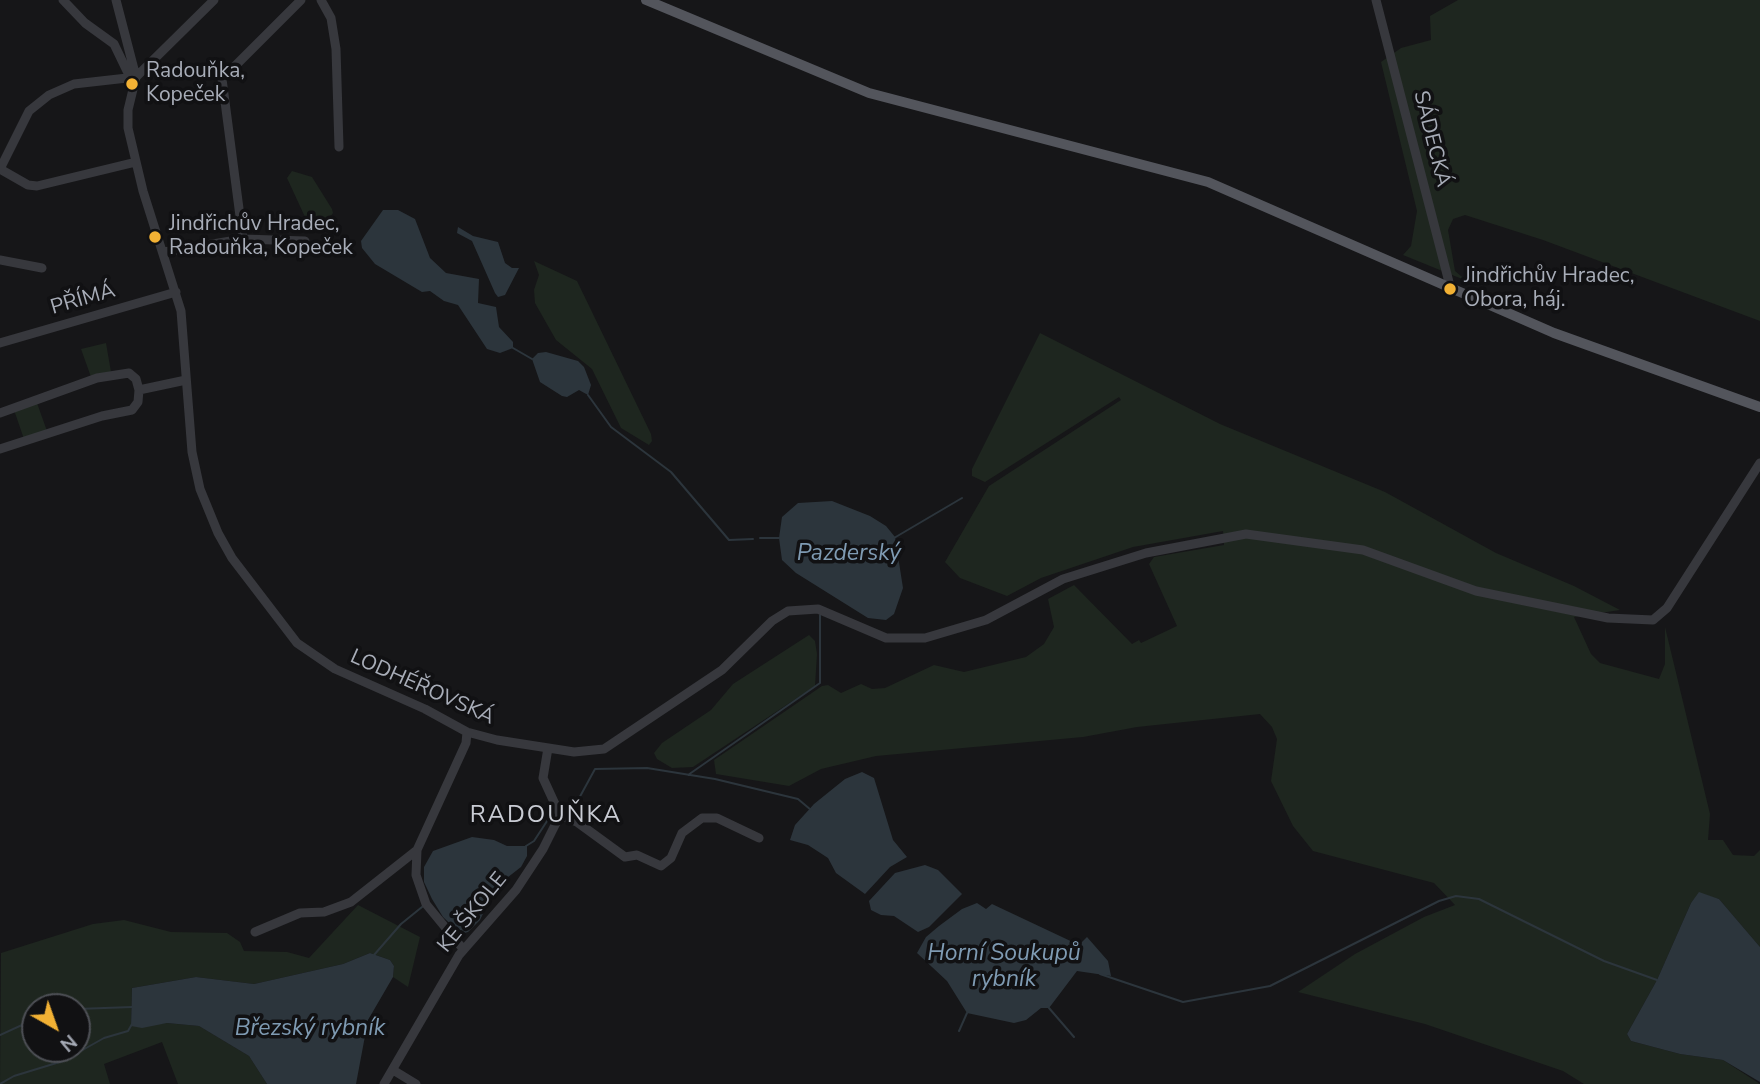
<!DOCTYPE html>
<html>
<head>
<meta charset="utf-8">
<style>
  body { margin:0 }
  #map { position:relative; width:1760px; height:1084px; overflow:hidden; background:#161618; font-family:"Nunito Sans",sans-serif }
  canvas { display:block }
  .north { position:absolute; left:21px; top:993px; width:70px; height:70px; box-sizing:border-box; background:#111113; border:2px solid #4d4f55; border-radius:50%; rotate:140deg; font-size:19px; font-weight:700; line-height:28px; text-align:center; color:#a8adb8 }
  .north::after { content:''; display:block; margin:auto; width:24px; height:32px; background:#f2b134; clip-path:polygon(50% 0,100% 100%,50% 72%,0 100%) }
</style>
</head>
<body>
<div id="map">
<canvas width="1760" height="1084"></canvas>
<div class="north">N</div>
</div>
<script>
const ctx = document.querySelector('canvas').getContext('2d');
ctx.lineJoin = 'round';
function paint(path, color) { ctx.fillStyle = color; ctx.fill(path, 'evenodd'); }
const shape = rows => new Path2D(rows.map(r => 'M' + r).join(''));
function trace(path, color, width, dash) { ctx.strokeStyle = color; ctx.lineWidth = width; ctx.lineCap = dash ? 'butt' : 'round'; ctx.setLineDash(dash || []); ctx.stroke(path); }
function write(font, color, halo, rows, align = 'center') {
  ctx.font = font + ' "Nunito Sans",sans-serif'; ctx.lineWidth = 7; ctx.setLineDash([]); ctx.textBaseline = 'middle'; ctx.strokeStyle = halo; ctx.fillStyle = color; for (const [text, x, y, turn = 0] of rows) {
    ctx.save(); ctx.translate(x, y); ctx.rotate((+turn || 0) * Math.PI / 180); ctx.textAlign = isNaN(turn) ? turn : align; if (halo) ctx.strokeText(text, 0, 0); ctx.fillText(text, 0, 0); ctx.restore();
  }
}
paint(shape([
  [1458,0,1760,0,1760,321,1543,240,1465,215,1453,219,1448,230,1455,271,1467,281,1403,255,1411,246,1417,211,1381,62,1401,48,1431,40,1430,16],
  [292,171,312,177,332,209,333,213,326,222,311,230,287,178],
  [534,261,577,281,651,434,652,441,649,445,621,428,592,369,556,340,535,303,534,290,539,275],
  [1040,333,1220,424,1385,492,1496,553,1574,586,1620,610,1574,617,1591,654,1600,663,1659,679,1665,664,1665,627,1710,814,1708,840,1723,840,1733,855,1754,856,1760,850,1760,947,1719,899,1699,893,1691,903,1657,980,1627,1034,1631,1041,1680,1054,1723,1060,1760,1084,1584,1084,1563,1071,1425,1024,1298,992,1355,954,1424,917,1455,905,1434,883,1313,851,1293,826,1271,781,1277,739,1272,727,1260,714,1137,727,1083,737,876,756,821,769,789,786,716,774,714,760,822,686,828,685,841,693,861,684,872,689,885,688,934,665,964,672,1026,657,1044,644,1054,627,1048,599,1074,585,1132,644,1139,640,1141,643,1177,626,1149,564,1154,557,1224,545,1223,531,1133,547,1041,578,1007,596,960,578,945,562,989,486,1121,400,1119,397,985,482,972,476,972,469],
  [106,343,111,372,91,377,81,349],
  [37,403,47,431,24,439,14,410],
  [809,635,815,641,817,654,815,686,693,767,672,768,657,759,654,753,662,743,711,710,733,684],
  [358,905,420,937,408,987,393,977,394,966,390,960,370,953,343,964,254,984,196,977,132,988,131,1026,167,1023,199,1026,249,1056,267,1084,178,1084,162,1042,104,1064,110,1084,0,1084,1,953,93,924,124,920,171,932,227,933,240,942,244,951,287,952,309,958],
  [35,1007,77,1007,77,1049,35,1049]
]), '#1e261f');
paint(shape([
  [383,210,398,210,415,219,430,258,446,273,479,279,478,303,496,307,499,327,513,342,513,348,500,353,487,349,458,305,444,301,430,291,422,292,375,264,362,248,361,241],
  [458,227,473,236,498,242,505,263,512,268,519,268,505,295,498,297,495,293,472,241,457,233],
  [546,352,578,361,584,367,591,385,588,395,579,390,567,397,562,396,540,382,532,359,538,353],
  [832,501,870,516,886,526,895,537,903,588,894,614,886,620,868,618,796,573,782,560,779,538,782,517,798,503],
  [862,772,874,778,893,840,907,857,890,867,865,894,836,873,828,858,808,845,790,840,795,825,814,804,845,779],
  [472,837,494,840,507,846,527,846,527,856,521,867,503,881,492,895,480,920,468,932,461,934,443,917,432,899,424,882,424,867,433,851],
  [925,865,938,870,962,894,929,927,918,932,894,916,881,915,871,910,869,901,895,873],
  [1699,892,1719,899,1760,947,1760,1082,1723,1060,1680,1054,1631,1041,1627,1034,1657,980,1691,903],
  [977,903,986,909,992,904,1079,945,1087,937,1108,961,1111,976,1077,971,1049,1008,1041,1008,1026,1020,1014,1023,967,1013,947,981,917,953,926,937,939,926,962,909],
  [370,953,390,960,394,966,393,977,368,1020,356,1084,267,1084,249,1056,199,1026,167,1023,142,1028,131,1026,132,988,196,977,254,984,343,964]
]), '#2c353c');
trace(shape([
  [513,348,532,359],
  [588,395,611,427,671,472,729,540,753,539],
  [760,538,779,538],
  [894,538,962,498],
  [688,775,820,683,820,615],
  [562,809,577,802,595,769,647,768,715,779,798,799,811,810],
  [526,846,534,841,553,812],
  [374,955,401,924,422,907],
  [1100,974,1183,1002,1270,986,1439,901,1456,896,1479,899,1604,961,1657,980],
  [1049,1008,1074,1037],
  [77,1009,132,1007],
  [959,1031,967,1013],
  [0,1035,35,1019],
  [0,1084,14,1076,63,1061,104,1038,128,1031,132,1024]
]), '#2c353c', 2);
trace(shape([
  [63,0,85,23,114,44,127,71,134,76],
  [116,0,136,77],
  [214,0,136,77,128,110,128,128,143,191,181,311,192,452,200,489,218,533,232,558,297,643,335,669,425,709,467,732,497,740,574,752,604,749,722,670,772,621,788,611,818,609,886,638,925,638,986,620,1063,579,1146,553,1246,534,1363,550,1476,591,1608,618,1653,620,1667,608,1760,463],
  [321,0,331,18,336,49,339,147],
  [1376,0,1450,286],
  [0,169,29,111,49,95,74,84,136,77],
  [0,169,28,185,37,186,136,162],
  [243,239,305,241],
  [164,252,243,239,222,79,301,0],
  [0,260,42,268],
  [0,343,176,292],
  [139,390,186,380],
  [0,413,97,378,129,373,136,379,139,390,138,402,132,410,102,416,0,449],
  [560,815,577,822,625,857,637,855,661,866,671,858,682,833,702,818,717,818,759,838],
  [255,932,300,913,324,912,351,902,417,850],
  [463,949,426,904,416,875,417,850,466,743,467,732],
  [393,1070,416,1084],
  [384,1084,459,955,516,890,543,849,560,815,543,778,548,748]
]), '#37383d', 9);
trace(shape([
  [646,0,869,93,1208,182,1554,333,1760,407]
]), '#53555c', 10);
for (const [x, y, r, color] of [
  [132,84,7,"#f2b134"],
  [155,237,7,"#f2b134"],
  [1450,289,7,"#f2b134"]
]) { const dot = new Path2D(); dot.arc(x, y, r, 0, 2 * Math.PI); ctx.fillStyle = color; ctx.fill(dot); trace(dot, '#111113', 2.5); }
write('21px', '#a8adb8', '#111113', [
  ["Radouňka,",146,72],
  ["Kopeček",146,96],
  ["Jindřichův Hradec,",169,225],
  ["Radouňka, Kopeček",169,249],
  ["Jindřichův Hradec,",1464,277],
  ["Obora, háj.",1464,301]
], 'left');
write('21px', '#a8adb8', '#111113', [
  ["SÁDECKÁ",1431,139,76],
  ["PŘÍMÁ",83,300,-16],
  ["LODHÉŘOVSKÁ",422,688,24],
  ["KE ŠKOLE",473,913,-51]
]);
write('italic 23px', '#7f9bb3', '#111113', [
  ["Pazderský",849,554],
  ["Horní Soukupů",1004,954],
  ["rybník",1004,980],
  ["Březský rybník",310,1029]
]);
ctx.letterSpacing = '2px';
write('24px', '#c9ccd4', '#111113', [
  ["RADOUŇKA",546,816]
]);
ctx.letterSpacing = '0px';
</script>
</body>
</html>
